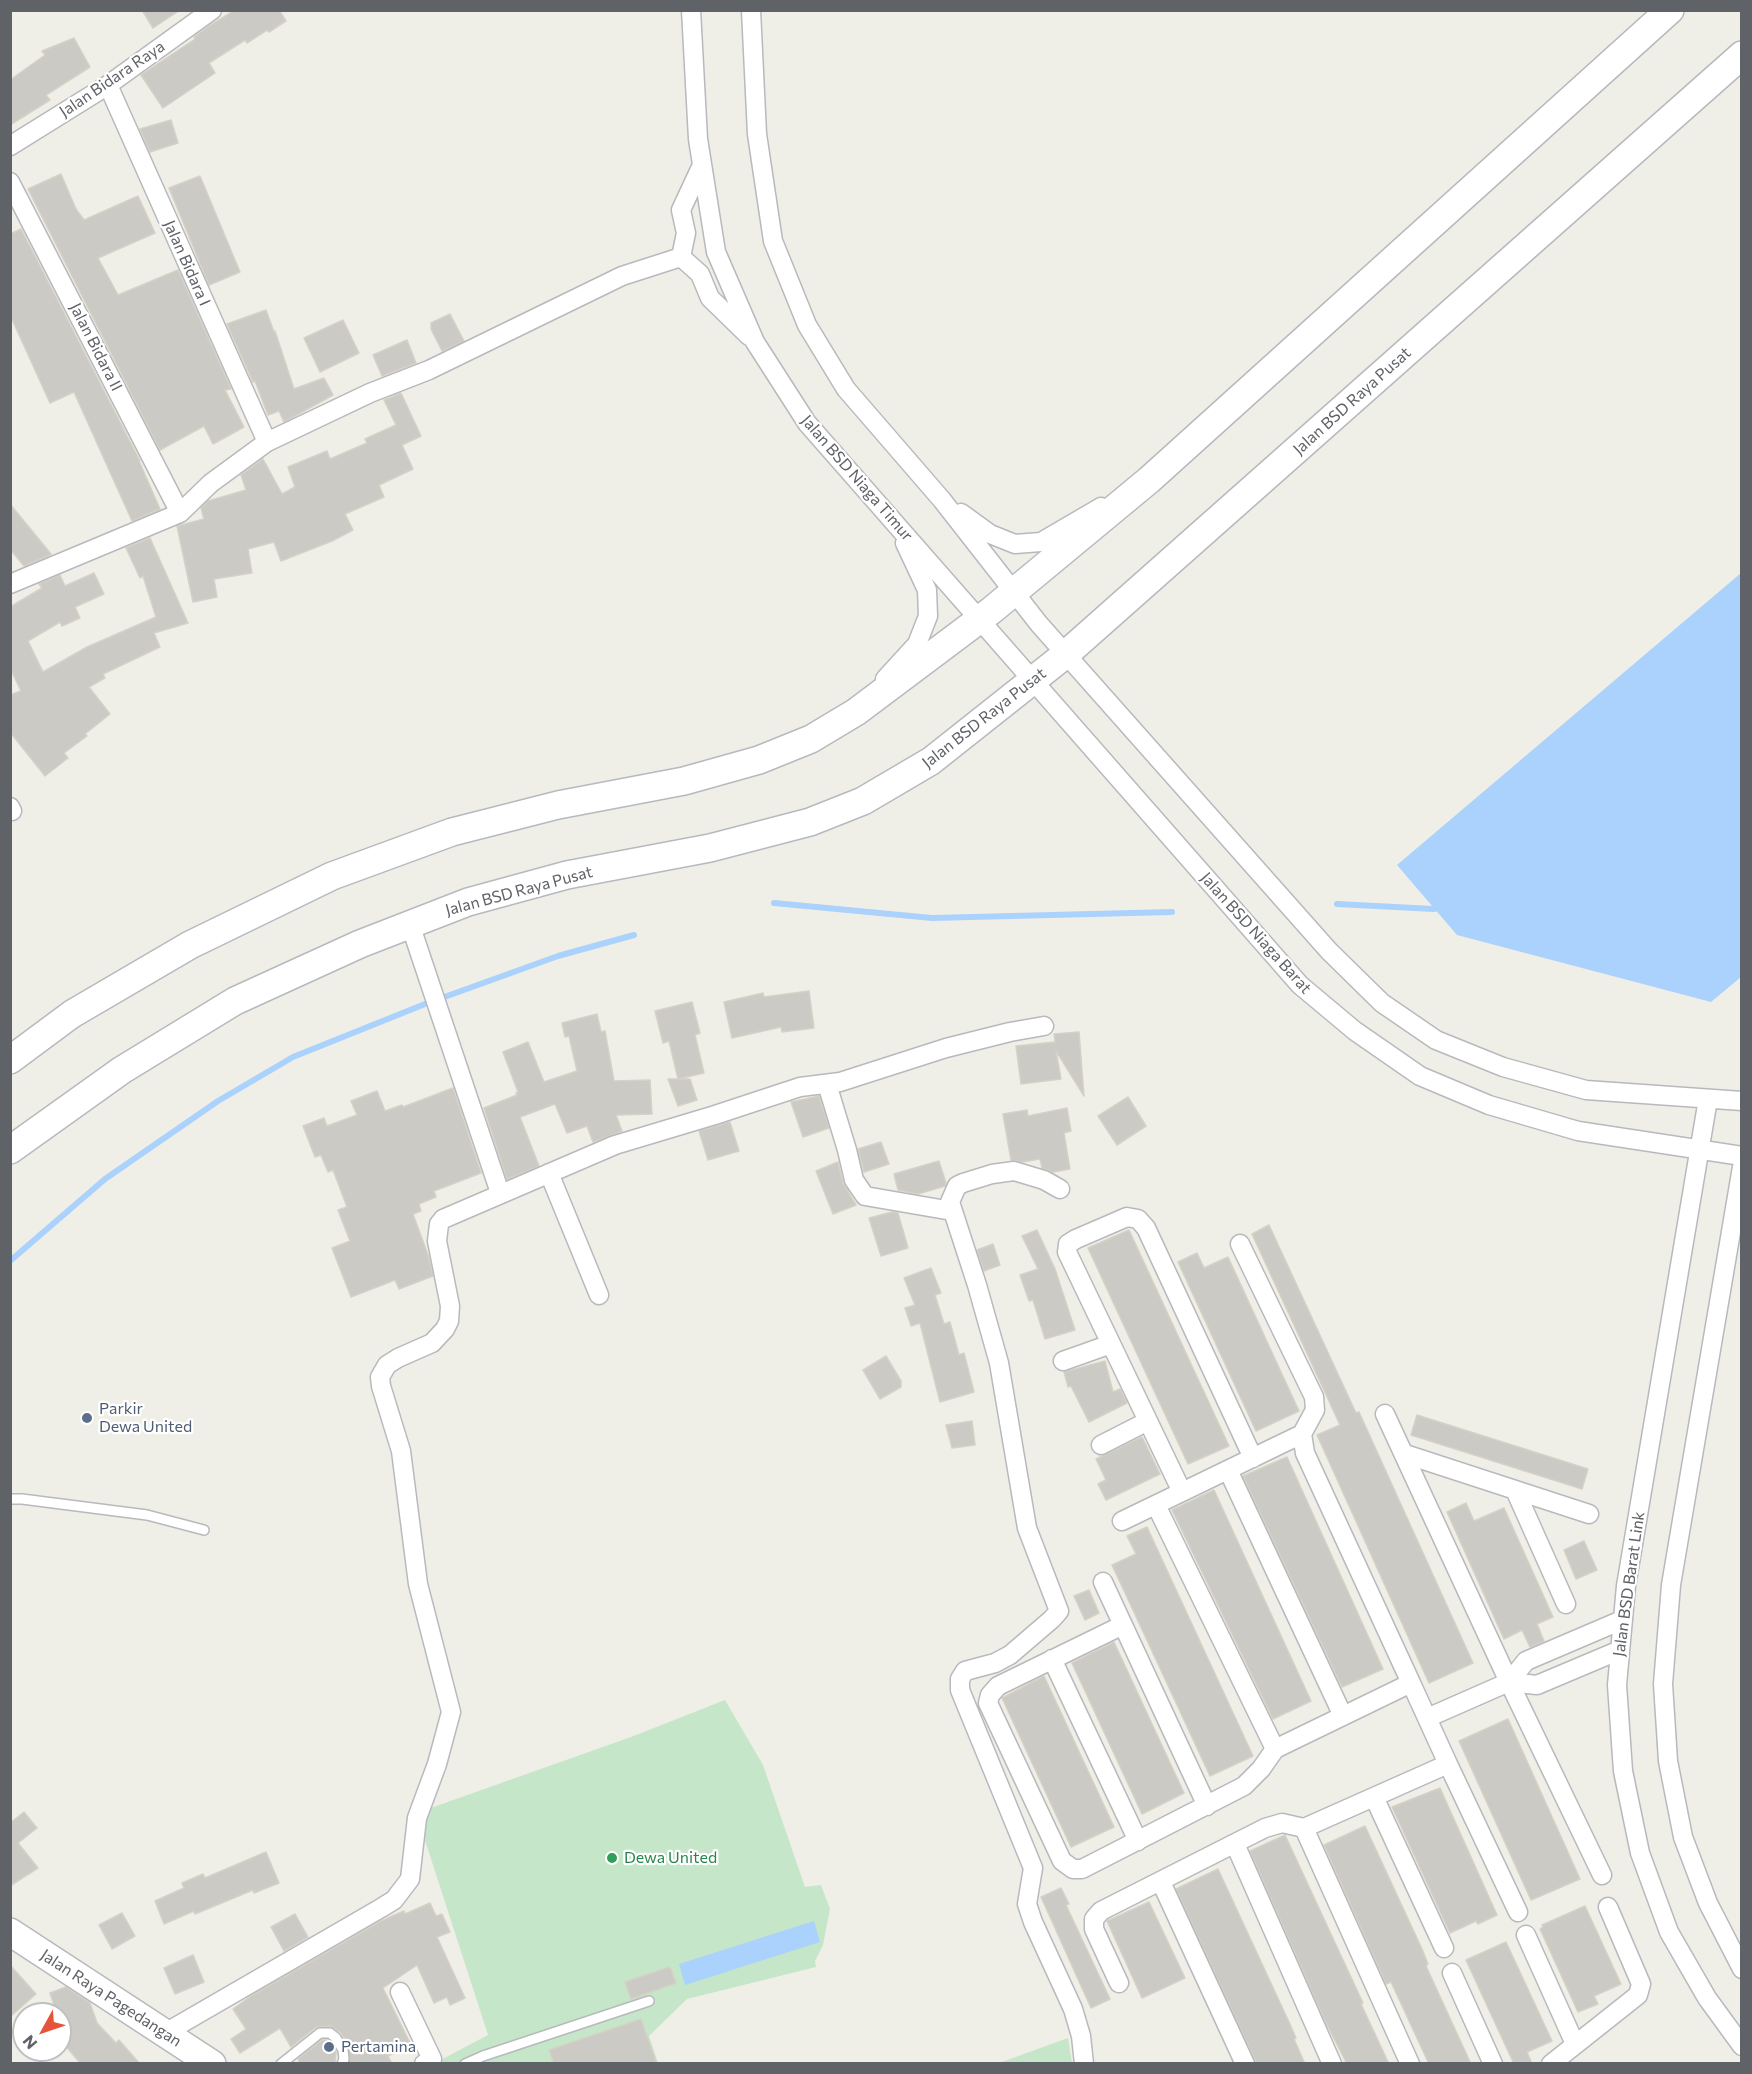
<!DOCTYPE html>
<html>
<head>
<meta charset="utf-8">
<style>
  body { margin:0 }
  #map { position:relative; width:1752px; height:2074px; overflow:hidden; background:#f0efe7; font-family:Commissioner,sans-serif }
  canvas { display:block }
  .frame { position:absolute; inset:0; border:12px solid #5f6267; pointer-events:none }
  .north { position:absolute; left:12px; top:2002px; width:60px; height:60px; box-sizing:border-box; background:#fff; border:2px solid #bfc0c2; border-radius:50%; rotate:230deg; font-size:16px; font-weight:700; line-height:24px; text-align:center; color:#5f6267 }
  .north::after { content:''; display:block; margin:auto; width:21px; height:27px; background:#e45539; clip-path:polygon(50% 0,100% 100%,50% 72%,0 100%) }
</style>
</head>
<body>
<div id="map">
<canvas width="1752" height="2074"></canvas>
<div class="frame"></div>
<div class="north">N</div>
</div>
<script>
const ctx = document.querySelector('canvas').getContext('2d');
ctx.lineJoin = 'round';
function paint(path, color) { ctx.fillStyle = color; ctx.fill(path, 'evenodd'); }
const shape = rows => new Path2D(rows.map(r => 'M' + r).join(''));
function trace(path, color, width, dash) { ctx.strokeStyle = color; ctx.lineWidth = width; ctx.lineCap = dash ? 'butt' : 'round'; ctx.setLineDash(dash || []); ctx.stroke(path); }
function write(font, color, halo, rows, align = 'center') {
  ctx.font = font + ' Commissioner,sans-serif'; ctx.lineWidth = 4.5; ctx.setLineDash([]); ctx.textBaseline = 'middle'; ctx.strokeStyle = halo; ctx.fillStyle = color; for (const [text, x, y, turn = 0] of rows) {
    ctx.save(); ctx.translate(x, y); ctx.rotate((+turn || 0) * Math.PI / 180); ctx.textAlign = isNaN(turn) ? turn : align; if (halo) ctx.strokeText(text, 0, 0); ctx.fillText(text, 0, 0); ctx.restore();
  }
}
paint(shape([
  [725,1700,763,1765,805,1887,821,1885,830,1909,823,1945,815,1961,816,1967,687,1999,649,2036,658,2063,435,2063,488,2035,422,1831,425,1810,631,1737],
  [1068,2038,1072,2063,999,2063]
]), '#c5e6c8');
paint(shape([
  [1741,573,1741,977,1711,1002,1457,935,1397,865],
  [814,1921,820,1942,685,1985,679,1964]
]), '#abd2fc');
trace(shape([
  [774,903,932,918,1172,912],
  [1337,904,1434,909],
  [10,1261,105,1179,218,1101,293,1057,425,1004,558,956,634,935]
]), '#abd2fc', 6);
const building = shape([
  [142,10,180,10,153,28,142,10],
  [235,10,279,10,286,21,269,32,267,30,247,43,245,40,209,63,215,73,163,108,141,75,195,39,194,37,209,26,235,10],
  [74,38,90,67,46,95,50,100,10,125,10,80,45,55,42,51,74,38],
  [171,120,178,143,150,152,140,129,171,120],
  [61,174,76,209,84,220,138,196,155,233,98,258,118,295,178,270,231,389,225,390,244,427,213,444,204,426,160,450,28,189,61,174],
  [200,176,240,272,209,285,169,188,200,176],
  [21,229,140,461,139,461,160,509,132,521,74,392,50,403,10,315,10,234,21,229],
  [266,310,274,332,275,331,294,389,324,378,333,395,284,422,279,411,268,415,255,381,253,382,227,324,266,310],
  [450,314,464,341,442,351,431,329,431,323,450,314],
  [343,320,359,353,320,372,304,338,343,320],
  [407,340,416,363,382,376,373,355,407,340],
  [401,393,421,436,402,445,413,469,379,485,384,497,345,514,353,530,332,541,281,561,274,542,248,549,252,573,214,579,217,597,193,602,177,526,204,519,201,508,208,501,246,490,241,475,263,459,282,494,295,487,288,467,327,451,330,459,367,443,365,439,396,425,384,400,401,393],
  [10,504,51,554,50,555,24,566,10,549,10,504],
  [150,538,188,623,154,633,160,647,103,674,105,678,89,687,110,714,85,734,87,736,64,753,68,758,45,776,10,732,10,695,21,691,10,668,10,607,42,588,39,584,60,575,65,586,94,573,104,594,75,607,80,618,62,626,60,622,28,641,43,672,87,647,156,617,143,576,140,578,126,548,150,538],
  [809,991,814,1028,782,1032,781,1027,732,1038,724,1002,763,993,764,997,809,991],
  [692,1002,700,1033,695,1035,704,1073,678,1079,669,1041,663,1043,655,1011,692,1002],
  [597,1014,601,1032,605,1031,614,1081,650,1080,652,1114,616,1115,622,1131,593,1142,587,1126,567,1133,555,1104,520,1117,539,1166,507,1179,484,1108,517,1095,516,1093,518,1092,503,1052,528,1042,544,1082,577,1071,569,1036,565,1037,562,1023,597,1014],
  [1079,1032,1084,1096,1056,1051,1061,1079,1021,1084,1016,1046,1055,1042,1054,1034,1079,1032],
  [668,1079,690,1079,697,1100,678,1106,668,1079],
  [453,1088,481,1173,434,1191,436,1197,419,1204,421,1211,413,1214,428,1255,433,1276,399,1289,395,1280,351,1297,332,1248,350,1241,338,1210,347,1207,333,1170,328,1172,321,1155,315,1157,303,1126,324,1118,327,1126,357,1115,351,1101,377,1091,385,1111,402,1105,403,1107,453,1088],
  [819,1096,829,1128,803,1137,791,1102,819,1096],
  [1128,1097,1146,1126,1117,1145,1098,1116,1128,1097],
  [1067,1108,1071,1131,1064,1133,1070,1169,1053,1172,1042,1168,1040,1159,1022,1162,1011,1160,1003,1114,1027,1110,1028,1116,1067,1108],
  [730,1122,739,1151,708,1160,699,1131,730,1122],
  [881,1142,889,1164,864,1172,858,1149,881,1142],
  [939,1161,946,1183,945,1186,918,1194,898,1190,894,1174,939,1161],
  [838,1162,843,1183,856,1205,833,1214,816,1171,838,1162],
  [892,1212,898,1213,908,1248,881,1256,869,1218,892,1212],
  [1269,1225,1356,1413,1359,1412,1473,1663,1429,1683,1317,1435,1340,1425,1252,1234,1269,1225],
  [1037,1230,1055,1269,1075,1330,1045,1339,1033,1300,1029,1301,1020,1275,1038,1269,1022,1236,1037,1230],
  [1129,1230,1229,1446,1188,1464,1088,1248,1129,1230],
  [993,1244,1000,1265,984,1271,977,1250,993,1244],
  [1197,1253,1204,1268,1228,1257,1299,1411,1256,1431,1178,1262,1197,1253],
  [931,1268,941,1293,935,1295,944,1324,950,1322,959,1355,964,1353,974,1392,940,1402,920,1323,911,1326,905,1308,915,1305,904,1278,931,1268],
  [886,1356,901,1381,901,1387,880,1399,863,1370,886,1356],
  [1105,1361,1113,1392,1120,1389,1127,1403,1089,1422,1071,1386,1068,1387,1064,1372,1105,1361],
  [1417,1415,1588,1469,1582,1489,1411,1435,1417,1415],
  [972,1421,975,1445,952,1448,946,1425,972,1421],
  [1142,1437,1160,1474,1106,1500,1098,1484,1106,1480,1096,1459,1142,1437],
  [1287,1457,1383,1669,1342,1687,1243,1476,1287,1457],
  [1214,1490,1311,1701,1273,1719,1172,1510,1214,1490],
  [1466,1503,1474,1521,1504,1508,1553,1617,1537,1624,1544,1641,1530,1647,1522,1630,1504,1639,1447,1512,1466,1503],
  [1147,1527,1253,1756,1210,1776,1112,1565,1136,1554,1127,1536,1147,1527],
  [1584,1541,1597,1570,1576,1579,1564,1550,1584,1541],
  [1089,1590,1099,1613,1085,1620,1074,1596,1089,1590],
  [1114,1642,1184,1793,1142,1814,1072,1663,1114,1642],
  [1044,1676,1114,1827,1071,1847,1002,1698,1044,1676],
  [1508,1719,1580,1879,1531,1900,1459,1741,1508,1719],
  [1440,1788,1497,1915,1478,1924,1476,1921,1450,1933,1392,1807,1440,1788],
  [24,1812,37,1828,18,1843,38,1868,10,1886,10,1823,24,1812],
  [1365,1826,1422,1949,1428,1964,1426,1966,1471,2064,1429,2064,1391,1982,1386,1984,1324,1845,1365,1826],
  [1285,1835,1363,2003,1361,2004,1389,2064,1347,2064,1325,2021,1250,1851,1285,1835],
  [266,1852,279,1883,254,1893,253,1890,195,1914,194,1911,164,1924,155,1901,184,1888,182,1883,203,1874,205,1878,266,1852],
  [1218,1869,1289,2022,1296,2038,1294,2039,1305,2064,1257,2064,1176,1889,1218,1869],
  [1061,1888,1069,1904,1066,1905,1110,1999,1091,2008,1041,1897,1061,1888],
  [1149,1902,1185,1978,1142,1998,1107,1921,1149,1902],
  [430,1903,436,1916,442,1914,450,1932,437,1937,465,1998,450,2005,447,1997,434,2003,417,1965,383,1988,411,2045,388,2056,392,2064,349,2064,349,2047,341,2033,330,2026,316,2027,291,2047,280,2028,240,2053,231,2039,246,2029,233,2009,251,1996,381,1921,404,1911,405,1914,430,1903],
  [1585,1906,1621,1984,1594,1996,1598,2004,1578,2012,1540,1929,1543,1927,1542,1925,1585,1906],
  [122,1913,135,1936,112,1949,99,1925,122,1913],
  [295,1914,308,1937,284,1951,271,1927,295,1914],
  [1506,1942,1552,2041,1527,2052,1532,2064,1514,2064,1466,1960,1506,1942],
  [193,1955,204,1982,175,1994,164,1968,193,1955],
  [10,1965,36,1994,10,2017,10,1965],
  [670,1967,676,1983,631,1999,625,1982,670,1967],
  [66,1987,90,2003,97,2023,116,2043,119,2040,140,2064,81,2064,63,2043,67,2040,60,2021,60,2014,57,2014,50,1993,66,1987],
  [641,2019,657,2064,554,2064,549,2050,641,2019],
  [322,2040,328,2040,331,2042,336,2052,335,2064,300,2064,298,2059,322,2040]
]);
paint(building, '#cccac4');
trace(building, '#d5d1c6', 1.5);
const lane = shape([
  [10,1499,22,1499,147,1515,204,1530],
  [281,2064,320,2033,330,2033,336,2038,343,2050,344,2059,342,2064],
  [465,2064,483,2056,649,2001]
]);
const street = shape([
  [691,10,698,139,716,252,755,342,807,423,1300,985,1355,1031,1420,1076,1489,1105,1578,1131,1742,1156],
  [751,10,757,134,773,241,807,325,846,389,942,500,1039,624,1329,951,1382,1003,1436,1040,1503,1067,1586,1090,1742,1101],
  [108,85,267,442],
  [10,146,108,85,212,10],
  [10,182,180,513],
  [681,257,700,274,710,298,749,336],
  [681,257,686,233,681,210,702,165],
  [961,513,990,534,1015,544,1041,542,1101,507],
  [10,584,180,513,211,483,267,442,370,393,429,370,622,276,681,257],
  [885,679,917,644,928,616,927,590,905,543],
  [10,807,12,811],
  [410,924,500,1193],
  [827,1084,847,1150,854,1180,865,1196,952,1211],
  [1708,1099,1626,1586,1617,1685,1623,1771,1640,1853,1669,1932,1707,1998,1742,2046],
  [1742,1167,1671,1585,1663,1684,1668,1761,1683,1837,1708,1903,1742,1969],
  [549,1173,599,1295],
  [1060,1189,1044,1180,1014,1171,992,1174,963,1183,957,1186,950,1202,977,1285,999,1363,1027,1528,1059,1611,1052,1619,1010,1655,995,1663,965,1671,960,1679,960,1690,1033,1868,1027,1904,1033,1922,1073,2009,1081,2036,1084,2064],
  [1240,1244,1314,1397,1315,1410,1302,1434,1305,1453,1411,1683],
  [1063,1361,1111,1344],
  [1385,1414,1509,1682,1602,1875],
  [1101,1445,1148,1421],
  [1405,1454,1589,1514],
  [1228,1470,1343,1716],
  [1515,1490,1566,1604],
  [1182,1492,1067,1252,1068,1244,1076,1239,1127,1217,1138,1219,1146,1228,1253,1458],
  [1156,1505,1275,1749],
  [1122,1521,1302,1434],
  [1103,1582,1207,1806],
  [1123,1625,998,1686,990,1695,988,1703,1062,1861,1073,1869,1082,1869,1244,1786,1261,1769,1275,1749,1411,1683,1427,1718],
  [1052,1659,1138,1841],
  [1509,1682,1537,1685,1620,1650],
  [1448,1764,1518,1912],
  [1374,1797,1444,1948],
  [1304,1828,1410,2064],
  [1235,1844,1332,2064],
  [1161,1882,1245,2064],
  [1526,1935,1575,2044],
  [1452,1973,1493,2064],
  [1119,1983,1094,1929,1094,1919,1101,1911,1265,1828,1282,1823,1304,1828,1448,1764,1427,1718,1509,1682,1526,1661,1622,1620],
  [400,1992,432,2059,424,2064],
  [165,2033,381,1908,394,1900,410,1879,417,1818,437,1764,451,1712,418,1584,401,1451,381,1386,380,1377,387,1365,398,1358,432,1343,445,1329,449,1321,450,1306,437,1241,439,1224,443,1219,615,1145,715,1115,800,1087,840,1082,946,1048,1010,1032,1044,1026],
  [1551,2064,1638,1995,1641,1984,1608,1907]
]);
const secondary = shape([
  [10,1060,72,1014,190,945,332,876,452,832,558,805,684,781,759,760,811,739,856,712,992,610,1149,480,1670,10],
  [10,1150,122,1070,235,1001,360,944,468,902,567,875,710,848,810,822,863,801,931,761,1066,654,1742,55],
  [10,1932,212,2064]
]);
trace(lane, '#b7b9bd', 12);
trace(street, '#b7b9bd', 21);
trace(secondary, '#b6b9be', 30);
trace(lane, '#fff', 9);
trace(street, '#fff', 18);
trace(secondary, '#fff', 27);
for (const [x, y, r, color] of [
  [87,1418,6,"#5c6f8a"],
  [612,1858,6,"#2e9e5b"],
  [329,2047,6,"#5c6f8a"]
]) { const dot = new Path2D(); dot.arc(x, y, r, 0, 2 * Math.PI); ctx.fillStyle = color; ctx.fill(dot); trace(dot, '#fff', 2); }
write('16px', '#5f6267', '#fff', [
  ["Jalan Bidara Raya",112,79,-34],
  ["Jalan Bidara I",187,263,66],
  ["Jalan Bidara II",96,347,63],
  ["Jalan BSD Raya Pusat",1352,401,-42],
  ["Jalan BSD Niaga Timur",857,478,49],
  ["Jalan BSD Raya Pusat",984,718,-38],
  ["Jalan BSD Raya Pusat",519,891,-15],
  ["Jalan BSD Niaga Barat",1256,933,48],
  ["Jalan BSD Barat Link",1629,1584,-82],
  ["Jalan Raya Pagedangan",111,1998,33]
]);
write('16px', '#4e5e75', '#fff', [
  ["Parkir",99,1409],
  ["Dewa United",99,1427],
  ["Pertamina",341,2047]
], 'left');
write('16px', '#27864d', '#fff', [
  ["Dewa United",624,1858]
], 'left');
</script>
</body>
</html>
